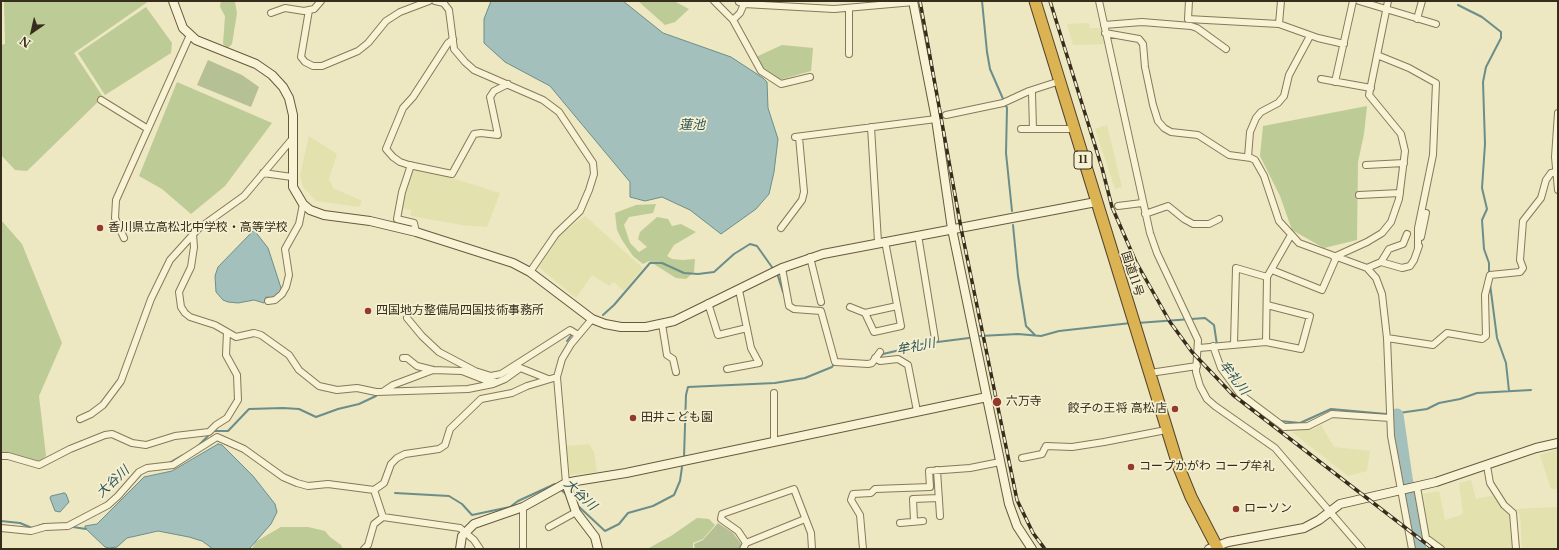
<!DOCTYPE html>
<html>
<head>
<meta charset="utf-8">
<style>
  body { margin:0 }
  #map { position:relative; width:1559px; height:550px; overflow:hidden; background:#ede7c2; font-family:"Libre Baskerville",serif }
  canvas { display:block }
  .frame { position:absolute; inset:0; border:2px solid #372d1d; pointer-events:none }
  .north { position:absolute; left:12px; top:12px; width:40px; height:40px; -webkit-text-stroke:3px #f5f0d1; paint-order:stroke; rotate:214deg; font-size:11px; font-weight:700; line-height:16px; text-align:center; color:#372d1d }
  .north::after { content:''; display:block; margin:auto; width:14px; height:18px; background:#372d1d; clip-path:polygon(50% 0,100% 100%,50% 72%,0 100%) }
</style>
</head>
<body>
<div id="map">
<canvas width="1559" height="550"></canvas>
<div class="frame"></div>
<div class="north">N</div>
</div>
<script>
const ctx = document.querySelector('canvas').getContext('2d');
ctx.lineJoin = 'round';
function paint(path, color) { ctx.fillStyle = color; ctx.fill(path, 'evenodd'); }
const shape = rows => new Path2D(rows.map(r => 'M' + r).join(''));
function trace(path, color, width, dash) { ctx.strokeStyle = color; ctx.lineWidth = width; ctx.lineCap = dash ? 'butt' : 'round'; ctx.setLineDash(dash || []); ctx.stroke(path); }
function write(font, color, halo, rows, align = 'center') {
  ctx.font = font + ' "Libre Baskerville","Noto Sans JP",serif'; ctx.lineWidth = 3.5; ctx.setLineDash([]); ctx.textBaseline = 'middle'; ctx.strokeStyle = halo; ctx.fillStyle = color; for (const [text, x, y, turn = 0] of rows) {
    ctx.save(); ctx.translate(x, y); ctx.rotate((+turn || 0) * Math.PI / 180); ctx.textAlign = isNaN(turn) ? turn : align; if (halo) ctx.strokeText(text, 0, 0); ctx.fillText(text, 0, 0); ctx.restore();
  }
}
paint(shape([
  [1089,23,1090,28,1102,28,1106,44,1073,45,1067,24],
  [1107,125,1122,187,1115,189,1095,129],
  [309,136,337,154,329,179,333,188,362,201,359,207,316,201,303,187,300,175],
  [413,169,439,174,500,193,487,227,462,225,411,216,411,210,402,208,403,195],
  [585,216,643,268,624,291,614,282,609,286,592,275,576,298,539,267,562,233],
  [1321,425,1334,447,1370,451,1367,471,1348,476,1292,432,1313,429],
  [589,444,594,452,597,472,570,475,566,446],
  [1558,449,1558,489,1551,489,1540,455],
  [1471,480,1476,499,1495,495,1509,514,1514,516,1517,549,1445,549,1430,536,1423,494,1439,491,1445,520,1463,514,1459,483],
  [1558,507,1558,549,1522,549,1520,515,1514,509]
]), '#e3e2af');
paint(shape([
  [4,1,149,1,74,53,103,97,27,171,15,170,1,155,1,45,5,44],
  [221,1,235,2,237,13,232,44,228,48,223,44,225,16,220,7],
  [638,1,674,1,689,9,675,22,665,25],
  [146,7,172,43,171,53,105,95,78,53],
  [782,45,813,48,811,71,779,80,764,71,756,57],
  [177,82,272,123,225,186,191,214,162,189,139,176],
  [1367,106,1364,134,1358,162,1357,240,1324,248,1292,230,1280,196,1260,156,1263,126],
  [656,204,653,213,629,217,624,225,630,243,639,252,647,247,638,239,640,232,657,217,668,219,672,226,681,224,696,232,674,245,667,256,672,259,683,260,695,259,694,272,686,279,676,278,649,261,643,264,633,256,622,240,617,230,615,213,636,205],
  [1,220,22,244,62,343,39,396,46,456,38,463,10,453,1,454],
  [697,518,709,519,715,525,703,539,693,543,693,549,647,549,671,536],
  [281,527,308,527,325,531,330,537,341,545,343,549,252,549,255,542]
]), '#bdcb96');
paint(shape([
  [208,60,242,75,259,87,251,107,197,85],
  [718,523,733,533,742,545,739,549,695,549,694,544,703,540]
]), '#b5c095');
const water = shape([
  [491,1,623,1,663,33,731,57,763,78,767,82,768,108,778,139,774,172,769,194,756,209,721,234,690,210,662,197,645,201,630,197,630,182,550,86,505,62,484,43,484,19,491,1],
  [254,230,268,248,282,291,275,298,266,297,264,303,254,300,238,303,228,302,223,300,216,292,215,276,218,267,254,230],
  [218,444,222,445,253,476,275,504,277,512,271,524,249,549,213,549,202,541,189,537,158,531,127,538,117,547,109,548,105,547,85,528,85,526,97,524,144,477,172,471,218,444],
  [64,493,66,494,69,502,60,512,55,511,50,498,51,496,64,493],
  [1411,529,1421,532,1425,549,1414,549,1411,529]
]);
paint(water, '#a4c0bc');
trace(water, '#6b8e8a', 1);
trace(shape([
  [982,1,987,52,990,69,1007,108,1006,153,1012,211],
  [1458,5,1482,17,1501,32,1501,38,1486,67,1483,82,1485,144,1482,188,1487,209,1482,220,1484,249,1489,263,1489,273],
  [1013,225,1018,276,1026,326,1035,335],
  [777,273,783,292],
  [1490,284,1497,338,1506,363,1509,391],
  [603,315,614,305,650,263,662,263,684,273,698,274,714,272,734,254,750,244,757,246,774,270],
  [1137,323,1205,318,1214,325,1217,345],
  [980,336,1018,334,1041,336,1059,331,1131,323],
  [567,341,573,333],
  [879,359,883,354,900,350,906,346,969,338],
  [1221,361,1247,396],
  [495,386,507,381],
  [1280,421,1300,423,1331,409,1397,415,1399,413,1427,409,1439,403,1460,399,1477,393,1531,390],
  [214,431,228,431,249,409,283,408,299,409,316,417,338,409,359,404,376,396],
  [197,447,208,436],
  [684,457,686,395,688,387,775,383,805,378,832,367,834,364],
  [169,463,183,455],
  [560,489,567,495],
  [395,493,449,496,462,504,472,515,510,507,518,501,555,484,557,486],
  [576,504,605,531,619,524,628,513,653,506,674,495,680,481,682,467],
  [1,521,20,523,32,528,44,524,56,524],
  [73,527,86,529]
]), '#6b8e8a', 2);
trace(shape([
  [1397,415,1406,478,1420,549]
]), '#a4c0bc', 13);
const street = shape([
  [435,1,444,3],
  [442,1,449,10,454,49,465,62,474,70,543,100,559,112,593,163,594,174,589,190,580,211,556,234,530,272],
  [714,1,733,20,761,71,781,84,810,77],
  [1099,1,1150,233,1157,253,1198,340,1196,372,1200,386,1207,399,1215,406,1275,448,1362,549],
  [1189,1,1188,19,1279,24,1318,38,1344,44],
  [1359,1,1436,24],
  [739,2,744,4,834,9,914,2],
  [849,8,849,54],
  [309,10,301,57,305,62,313,66,322,66,358,51,368,43,386,21,400,12,429,1],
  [271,13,285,8,304,11,314,9,321,1],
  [1417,19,1422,1],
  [733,20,740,13,744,4],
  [1279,24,1281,1],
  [1104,25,1142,22,1191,26,1197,28,1226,49],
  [1105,33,1139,39,1143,44,1145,67,1153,105,1158,121,1164,128,1171,132,1198,135,1229,155,1251,158,1255,160,1264,176,1279,221,1299,243,1367,268,1376,278,1382,294,1387,338,1391,436,1412,549],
  [453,39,448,43,413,97,403,108,386,149,393,157,400,162,409,165,452,174,474,134,481,133,498,135,490,97,494,91,508,84],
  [1377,55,1409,68,1436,83,1433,155,1418,228,1418,248],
  [1321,79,1371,88],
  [1335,82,1353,1],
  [1032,93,1033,129],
  [101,100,148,129],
  [1558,113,1555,157,1558,190],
  [946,115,1003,103,1029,91,1060,81],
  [871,127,878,242],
  [1021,129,1074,129],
  [795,137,936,119],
  [1248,157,1250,132,1256,118,1261,112,1278,103,1284,96,1289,75,1310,36],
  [411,165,402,192,397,219,414,223,416,232],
  [1366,165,1404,163],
  [263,173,292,177],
  [1359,195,1400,193],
  [1118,206,1142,203],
  [1145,214,1168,206,1184,219,1193,224,1209,224,1219,219],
  [781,228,802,200,804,192,799,137],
  [193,234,194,247,191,267,179,292,181,307,185,313,190,317,215,325,236,337,254,333,261,335,289,355,299,370,319,386,337,390,357,388,376,392,468,389,493,384,505,379,519,369],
  [918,235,935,339],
  [1421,237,1426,213],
  [124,238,115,218,116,200,190,35],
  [810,257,821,302],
  [1334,257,1367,242,1382,233,1391,222,1399,199,1405,151,1401,134,1369,95,1388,1],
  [1381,262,1402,268,1410,266,1414,260,1419,246],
  [782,268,789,306,794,309,821,311,835,362,868,364,872,363,880,352],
  [1367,268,1381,262,1389,249,1403,244,1407,234],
  [1272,270,1322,290,1336,258],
  [268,301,275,300,282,294,286,287,289,275,285,249,299,224,303,204],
  [708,303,718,335,747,328],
  [850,307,865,313,874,332,901,326,885,241],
  [865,313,897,306],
  [407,318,422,336,439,352,475,371,491,376,501,374,570,330,578,335],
  [662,324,667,355,673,359,676,372],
  [1387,338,1433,345,1447,333,1482,339,1486,336,1485,295,1490,275,1520,272,1523,268,1520,260,1523,221,1541,198,1546,180,1551,173,1556,172],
  [1266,342,1267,277,1291,235],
  [1234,344,1236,268,1267,277],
  [1213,346,1221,368,1240,394,1284,427,1308,426,1332,414,1390,418],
  [1199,348,1266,342,1301,349,1310,316,1267,305],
  [403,358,407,358,417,366,433,370,462,371,485,380,494,381],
  [875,358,880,361,898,359,908,365,917,411],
  [518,367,548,379],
  [727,369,759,363,751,348,739,290],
  [1150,373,1197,366],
  [384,391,393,385,433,370],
  [80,419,91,414,103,405,121,381,151,299,170,260,198,229,244,196,293,138],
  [774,441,774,393],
  [1,456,8,456,39,465,70,449,105,435,112,434,132,443,146,445,175,436,209,432,216,425,227,418,238,400,237,375,226,355,227,332],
  [1022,458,1042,454,1046,446,1072,447,1104,442,1166,430],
  [1487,466,1490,483,1504,505,1513,513,1516,549],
  [937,470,940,516],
  [566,483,557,377,562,359,571,344,592,319],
  [1417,487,1426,538,1441,549],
  [374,490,384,483,391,464,397,458,405,454,439,449,445,445,450,429,481,399,512,393,527,386,557,377],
  [914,521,913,499,939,498],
  [900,523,923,521],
  [549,527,576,512],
  [1,528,31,531,45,527,68,526,108,505,118,496,139,472,147,468,173,465,217,437,244,449,283,477,297,483,308,486,328,484,374,490,383,517],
  [746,543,738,531,721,519,722,514,794,489,811,533,812,549],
  [364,549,368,545,374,524,383,517,460,528,474,540,480,549],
  [523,549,523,507],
  [743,549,746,543,805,519],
  [863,549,860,515,851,500,853,494,871,493,875,489,930,487,929,471,970,468,1000,462]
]);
const secondary = shape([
  [173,1,183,28,196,40,256,64,272,75,283,87,289,98,293,115,293,187,303,204,310,210,324,215,370,221,416,232,513,263,530,272,592,319,605,324,621,327,646,327,674,321,782,268,823,254,1096,202],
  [913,1,936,119,952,229,1009,504,1017,526,1032,549],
  [566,483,576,512,595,537,598,549],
  [460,549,462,536,474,524,523,507,566,483,576,481,626,473,987,397],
  [1209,549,1228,542,1304,528,1319,520,1340,504,1436,482,1536,448,1558,443]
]);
const highway = shape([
  [1035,1,1178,465,1191,497,1218,549]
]);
trace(street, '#877859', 8);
trace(secondary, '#68593d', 10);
trace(highway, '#54452e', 13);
trace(street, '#f8f3d5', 6);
trace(secondary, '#f8f3d5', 8);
trace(highway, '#dcb353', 11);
const rail = shape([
  [920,1,961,228,1017,500,1033,533,1045,549],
  [1050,1,1102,168,1112,207,1136,262,1170,322,1192,352,1233,395,1433,549]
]);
trace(rail, '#372d1d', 3.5);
trace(rail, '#f5f0d1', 2, [6]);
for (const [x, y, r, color] of [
  [100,228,4,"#95392a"],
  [368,311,4,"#95392a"],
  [997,402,5,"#95392a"],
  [1175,409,4,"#95392a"],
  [633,418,4,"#95392a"],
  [1131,467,4,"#95392a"],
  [1236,509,4,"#95392a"]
]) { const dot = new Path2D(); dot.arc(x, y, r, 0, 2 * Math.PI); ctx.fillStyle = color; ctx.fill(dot); trace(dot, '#f5f0d1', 1.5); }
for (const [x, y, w] of [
  [1083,160,18]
]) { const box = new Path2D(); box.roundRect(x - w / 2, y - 9, w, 18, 3); ctx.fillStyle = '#f5f0d1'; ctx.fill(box); trace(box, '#372d1d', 1); }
write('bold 11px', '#372d1d', null, [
  ["11",1083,160]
]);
write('12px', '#372d1d', '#f5f0d1', [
  ["香川県立高松北中学校・高等学校",108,228],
  ["四国地方整備局四国技術事務所",376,311],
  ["六万寺",1006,402],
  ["餃子の王将 高松店",1167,409,"right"],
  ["田井こども園",641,418],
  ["コープかがわ コープ牟礼",1139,467],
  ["ローソン",1244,509]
], 'left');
write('12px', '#372d1d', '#f5f0d1', [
  ["国道11号",1132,274,72]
]);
write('italic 13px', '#2d5356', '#f5f0d1', [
  ["蓮池",692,125],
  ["牟礼川",916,347,-11],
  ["牟礼川",1234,378,52],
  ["大谷川",113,482,-43],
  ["大谷川",580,495,43]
]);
</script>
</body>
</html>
